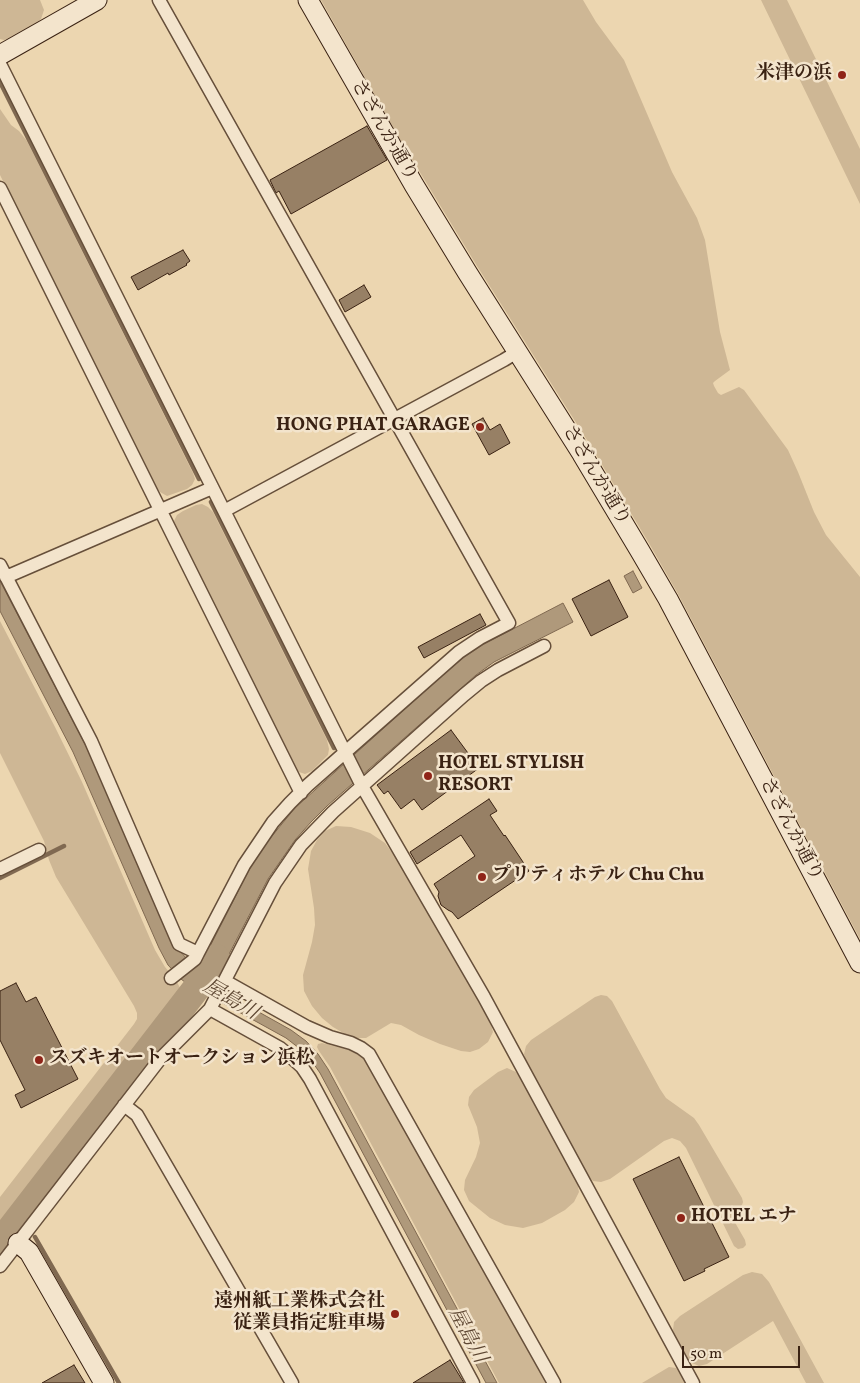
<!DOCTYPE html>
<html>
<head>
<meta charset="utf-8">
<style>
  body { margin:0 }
  #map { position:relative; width:860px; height:1383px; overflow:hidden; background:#ecd6b0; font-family:Vollkorn,serif }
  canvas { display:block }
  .scale { position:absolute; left:682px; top:1346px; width:118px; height:22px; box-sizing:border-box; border:2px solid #3a2213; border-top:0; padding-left:6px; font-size:15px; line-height:18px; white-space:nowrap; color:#3a2213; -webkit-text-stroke:4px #f3e4cc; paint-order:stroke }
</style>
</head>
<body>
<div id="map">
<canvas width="860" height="1383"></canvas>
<div class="scale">50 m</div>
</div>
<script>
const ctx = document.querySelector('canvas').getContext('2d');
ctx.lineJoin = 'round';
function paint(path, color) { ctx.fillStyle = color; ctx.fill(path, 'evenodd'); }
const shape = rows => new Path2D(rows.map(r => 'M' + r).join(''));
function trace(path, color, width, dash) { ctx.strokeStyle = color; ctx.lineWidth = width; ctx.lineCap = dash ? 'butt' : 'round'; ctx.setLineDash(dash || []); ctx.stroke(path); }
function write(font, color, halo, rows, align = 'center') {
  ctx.font = font + ' Vollkorn,"Noto Serif JP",serif'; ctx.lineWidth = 5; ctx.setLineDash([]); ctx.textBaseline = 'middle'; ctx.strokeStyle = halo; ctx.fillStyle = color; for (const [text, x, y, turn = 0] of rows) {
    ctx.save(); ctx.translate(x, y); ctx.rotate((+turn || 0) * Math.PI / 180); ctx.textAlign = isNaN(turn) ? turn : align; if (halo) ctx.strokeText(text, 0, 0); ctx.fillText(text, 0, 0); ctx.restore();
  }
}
paint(shape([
  [0,0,40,0,44,10,41,19,35,24,11,38,4,40,0,39],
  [321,0,583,0,596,22,624,60,672,172,697,218,705,240,720,332,730,370,715,381,713,383,714,386,718,393,721,395,739,387,744,390,788,450,798,472,814,512,826,535,860,577,860,939,678,594,650,545,592,448,477,266,424,179,399,138],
  [761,0,787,0,860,149,860,204],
  [0,109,11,125,19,131,27,141,193,473,195,479,192,485,187,489,167,496,160,492,155,486,0,175],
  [202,504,208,507,213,512,327,740,329,749,328,755,312,771,305,774,299,772,294,767,175,528,174,521,177,515,183,511,196,505],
  [0,621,55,727,82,782,155,950,165,967,176,980,180,988,180,996,177,1002,0,1232,0,1197,134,1024,137,1019,137,1013,134,1006,56,877,49,860,44,841,0,753],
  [336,826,351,827,370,833,385,843,396,858,490,1021,493,1032,488,1042,479,1049,470,1052,461,1051,440,1044,419,1035,401,1025,391,1023,366,1038,357,1038,345,1034,333,1027,322,1018,312,1006,304,991,303,975,312,942,315,925,314,908,308,869,311,851,317,840,325,831],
  [601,995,607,996,612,1001,660,1089,666,1098,694,1118,699,1125,742,1198,743,1202,742,1205,732,1215,733,1219,745,1240,746,1245,743,1248,738,1249,734,1246,686,1148,680,1141,672,1138,664,1141,610,1179,601,1182,593,1181,586,1174,526,1062,524,1054,526,1046,531,1040,595,997],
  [322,1043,349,1050,357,1054,364,1059,369,1067,546,1383,499,1383,330,1067,319,1051,317,1047,318,1044],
  [507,1068,516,1072,523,1081,577,1181,579,1192,574,1202,565,1210,542,1223,523,1228,505,1225,490,1218,469,1201,464,1190,465,1180,476,1157,480,1143,477,1127,468,1105,469,1097,474,1090,498,1072],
  [752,1272,762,1274,769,1282,824,1383,806,1383,773,1321,707,1364,699,1366,692,1363,686,1358,675,1339,673,1330,674,1322,680,1316,743,1275],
  [669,1367,676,1368,686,1383,642,1383]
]), '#ceb795');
const water = shape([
  [633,571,642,588,633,593,624,576,633,571],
  [0,581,86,746,172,942,194,967,200,966,250,868,263,847,295,808,445,673,463,658,484,644,563,603,573,622,494,662,476,675,327,806,311,822,295,840,268,879,213,985,223,992,291,1030,306,1041,318,1054,328,1069,497,1383,486,1383,320,1073,311,1060,299,1048,286,1038,219,1001,195,990,181,979,168,965,159,948,73,752,0,611,0,581]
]);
paint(water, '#af997b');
trace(water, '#806951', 1);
trace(shape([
  [0,82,199,479],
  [211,502,334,748],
  [0,878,64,846],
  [22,1215,25,1219],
  [35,1237,119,1383]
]), '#806951', 4.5);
trace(shape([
  [0,1243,205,977,216,958]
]), '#af997b', 28);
const building = shape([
  [367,126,387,160,291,214,279,191,276,193,270,180,367,126],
  [183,250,190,261,186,264,187,265,169,275,168,273,138,290,131,277,183,250],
  [364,285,371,297,345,312,339,300,364,285],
  [483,418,490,430,500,424,510,443,489,455,472,424,483,418],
  [609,580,628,617,591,636,572,599,609,580],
  [480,614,486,625,424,658,418,647,480,614],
  [451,730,479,768,422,810,414,799,401,809,388,791,384,794,377,785,451,730],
  [489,799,497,811,490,815,504,836,505,835,529,871,458,919,452,912,448,910,441,905,438,896,439,892,434,884,475,856,461,835,417,864,410,852,489,799],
  [16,983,26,1002,36,997,78,1079,21,1108,15,1095,25,1090,0,1040,0,991,16,983],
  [679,1157,729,1257,704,1269,705,1271,684,1281,633,1179,679,1157],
  [450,1360,464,1383,413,1383,450,1360],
  [74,1365,85,1383,42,1383,74,1365]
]);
paint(building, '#978065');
trace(building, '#3a2213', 1);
const street = shape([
  [0,64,362,786,484,997,693,1383],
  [0,188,301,793],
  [224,511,504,360,517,352],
  [0,565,91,741,179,944,198,953,244,865,273,822,290,803,308,785,459,652,480,638,509,623,159,0],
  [6,577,212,488],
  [0,869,39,850],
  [171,978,195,959,198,953],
  [225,981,307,1027,330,1037,351,1043,361,1048,369,1054,554,1383],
  [210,1009,280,1048,291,1057,302,1067,310,1079,473,1383],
  [124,1105,137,1115,292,1383],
  [0,1266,160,1059,210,1009,275,883,301,845,333,812,464,695,481,681,498,670,544,646]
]);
const secondary = shape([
  [308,0,414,185,467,272,582,454,640,551,668,599,860,963],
  [0,55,97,0],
  [18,1243,29,1252,104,1383]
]);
trace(street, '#664f3a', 15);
trace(secondary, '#3a2213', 21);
trace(street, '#f3e4cc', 12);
trace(secondary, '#f3e4cc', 19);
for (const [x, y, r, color] of [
  [842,75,5,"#8f2418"],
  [480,427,5,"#8f2418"],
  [428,776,5,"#8f2418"],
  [482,877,5,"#8f2418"],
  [39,1060,5,"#8f2418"],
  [681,1218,5,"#8f2418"],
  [395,1314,5,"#8f2418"]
]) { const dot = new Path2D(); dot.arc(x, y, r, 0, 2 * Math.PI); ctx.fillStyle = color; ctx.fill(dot); trace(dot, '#f3e4cc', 2); }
write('bold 19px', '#3a2213', '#f3e4cc', [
  ["米津の浜",832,75,"right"],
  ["HONG PHAT GARAGE",470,427,"right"],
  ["HOTEL STYLISH",438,765],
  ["RESORT",438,787],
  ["プリティホテル Chu Chu",492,877],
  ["スズキオートオークション浜松",49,1060],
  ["HOTEL エナ",691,1218],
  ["遠州紙工業株式会社",385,1303,"right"],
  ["従業員指定駐車場",385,1325,"right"]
], 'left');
write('19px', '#3a2213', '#f3e4cc', [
  ["さざんか通り",383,131,60],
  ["さざんか通り",595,476,59],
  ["さざんか通り",790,830,62]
]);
write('italic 20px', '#5d4632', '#f3e4cc', [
  ["屋島川",230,1001,30],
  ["屋島川",466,1336,62]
]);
</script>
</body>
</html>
